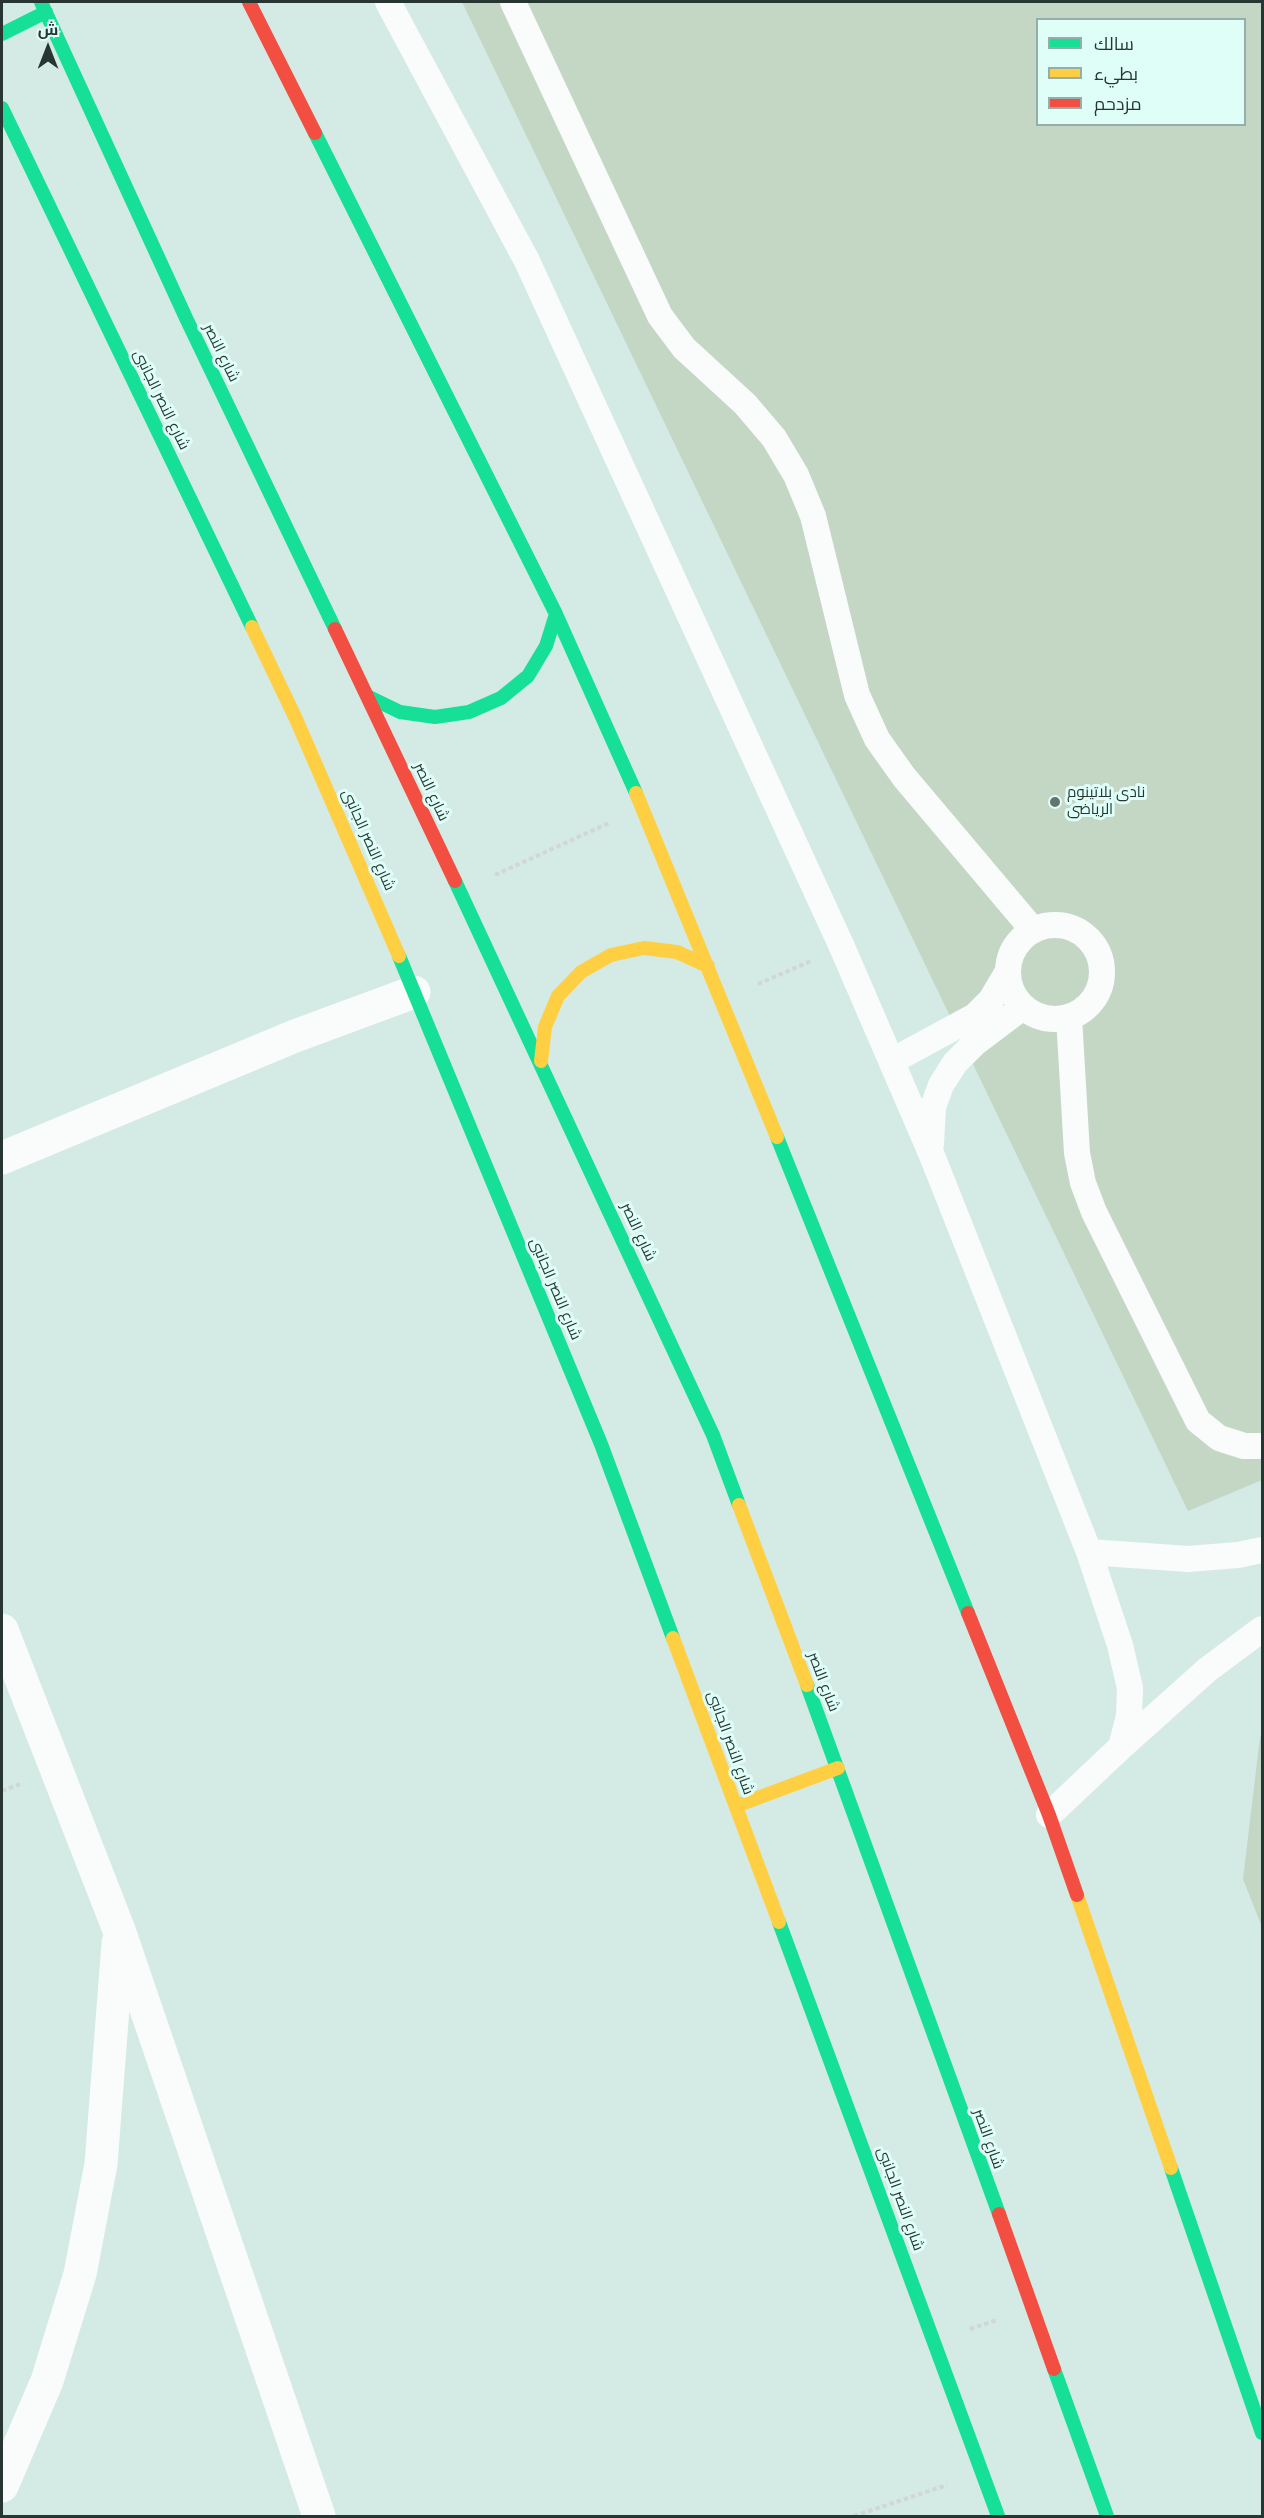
<!DOCTYPE html>
<html>
<head>
<meta charset="utf-8">
<style>
  body { margin:0 }
  #map { position:relative; width:1264px; height:2518px; overflow:hidden; background:#d4eae5; font-family:Arial,Cairo,sans-serif }
  canvas { display:block }
  .frame { position:absolute; inset:0; border:3px solid #273633; pointer-events:none }
  .legend { position:absolute; left:1036px; top:18px; width:210px; height:108px; box-sizing:border-box; background:#dffef7; border:2px solid #95aea9; margin:0; padding:8px 10px; list-style:none; font-size:18px; color:#273633 }
  .legend li { display:flex; align-items:center; gap:12px; height:30px }
  .legend b { width:30px; border:2px solid #95aea9 }
  .north { position:absolute; left:18px; top:18px; width:60px; height:60px; -webkit-text-stroke:4px #dffef7; paint-order:stroke; rotate:0deg; font-size:16px; font-weight:700; line-height:24px; text-align:center; color:#273633 }
  .north::after { content:''; display:block; margin:auto; width:21px; height:27px; background:#273633; clip-path:polygon(50% 0,100% 100%,50% 72%,0 100%) }
</style>
</head>
<body>
<div id="map">
<canvas width="1264" height="2518"></canvas>
<div class="frame"></div>
<ul class="legend">
<li><b style="height:8px;background:#16e098"></b>سالك</li>
<li><b style="height:8px;background:#ffcf43"></b>بطيء</li>
<li><b style="height:8px;background:#f24e42"></b>مزدحم</li>
</ul>
<div class="north">ش</div>
</div>
<script>
const ctx = document.querySelector('canvas').getContext('2d');
ctx.lineJoin = 'round';
function paint(path, color) { ctx.fillStyle = color; ctx.fill(path, 'evenodd'); }
const shape = rows => new Path2D(rows.map(r => 'M' + r).join(''));
function trace(path, color, width, dash) { ctx.strokeStyle = color; ctx.lineWidth = width; ctx.lineCap = dash ? 'butt' : 'round'; ctx.setLineDash(dash || []); ctx.stroke(path); }
function write(font, color, halo, rows, align = 'center') {
  ctx.font = font + ' Arial,Cairo,sans-serif'; ctx.lineWidth = 6; ctx.setLineDash([]); ctx.textBaseline = 'middle'; ctx.strokeStyle = halo; ctx.fillStyle = color; for (const [text, x, y, turn = 0] of rows) {
    ctx.save(); ctx.translate(x, y); ctx.rotate((+turn || 0) * Math.PI / 180); ctx.textAlign = isNaN(turn) ? turn : align; if (halo) ctx.strokeText(text, 0, 0); ctx.fillText(text, 0, 0); ctx.restore();
  }
}
paint(shape([
  [462,2,1262,2,1262,1480,1188,1511],
  [1038,20,1244,20,1244,124,1038,124],
  [1262,1735,1262,1927,1243,1879,1260,1737]
]), '#c4d7c5');
trace(shape([
  [495,875,609,823],
  [758,984,811,961],
  [2,1791,20,1784],
  [970,2329,997,2320],
  [854,2516,947,2485]
]), '#d1d7d6', 4, [4.5, 3]);
trace(shape([
  [388,2,527,261,842,947,931,1153,1089,1552,1120,1645,1130,1688,1129,1716,1121,1747,1049,1815],
  [513,2,660,316,684,348,745,404,774,438,796,475,813,516,857,695,877,739,904,777,1033,930],
  '1008 972a47 47 0 1 1 94 0a47 47 0 1 1-94 0Z',
  [1069,1017,1077,1153,1083,1183,1094,1212,1198,1421,1219,1438,1244,1446,1262,1446],
  [892,1061,975,1016,991,1000,1007,973],
  [931,1144,933,1107,941,1085,955,1063,974,1044,1023,1007],
  [1089,1552,1188,1559,1238,1555,1262,1550],
  [1121,1747,1207,1670,1262,1629]
]), '#f9fcfb', 26);
trace(shape([
  [2,1158,295,1036,414,992],
  [2,1630,119,1930,319,2516],
  [2,2486,47,2381,80,2274,101,2164,118,1943]
]), '#f9fcfb', 33);
trace(shape([
  [41,2,186,318,335,629],
  [2,34,46,12],
  [2,108,252,627],
  [315,133,556,614,636,793],
  [369,697,400,712,435,717,469,712,501,698,528,676,546,646,556,614],
  [455,881,713,1435,739,1505],
  [399,956,601,1444,673,1638],
  [777,1137,968,1613],
  [807,1685,999,2214],
  [779,1922,998,2516],
  [1171,2168,1262,2433],
  [1054,2369,1107,2516]
]), '#16e098', 14);
trace(shape([
  [252,627,296,719,399,956],
  [636,793,777,1137],
  [541,1061,545,1027,558,996,581,972,611,955,644,948,677,952,708,966],
  [739,1505,807,1685],
  [673,1638,779,1922],
  [736,1806,838,1768],
  [1077,1895,1171,2168]
]), '#ffcf43', 14);
trace(shape([
  [249,2,315,133],
  [335,629,455,881],
  [968,1613,1049,1815,1077,1895],
  [999,2214,1054,2369]
]), '#f24e42', 14);
for (const [x, y, r, color] of [
  [1055,802,6,"#647571"]
]) { const dot = new Path2D(); dot.arc(x, y, r, 0, 2 * Math.PI); ctx.fillStyle = color; ctx.fill(dot); trace(dot, '#dffef7', 2); }
write('15px', '#273633', '#dffef7', [
  ["شارع النصر",221,353,64],
  ["شارع النصر الجانبى",161,400,64],
  ["شارع النصر",431,792,65],
  ["شارع النصر الجانبى",368,840,66],
  ["شارع النصر",638,1232,65],
  ["شارع النصر الجانبى",555,1289,67],
  ["شارع النصر",823,1682,69],
  ["شارع النصر الجانبى",730,1743,70],
  ["شارع النصر",988,2139,70],
  ["شارع النصر الجانبى",900,2199,70]
]);
write('15px', '#273633', '#dffef7', [
  ["نادى بلاتينوم",1067,793],
  ["الرياضى",1067,810]
], 'left');
</script>
</body>
</html>
